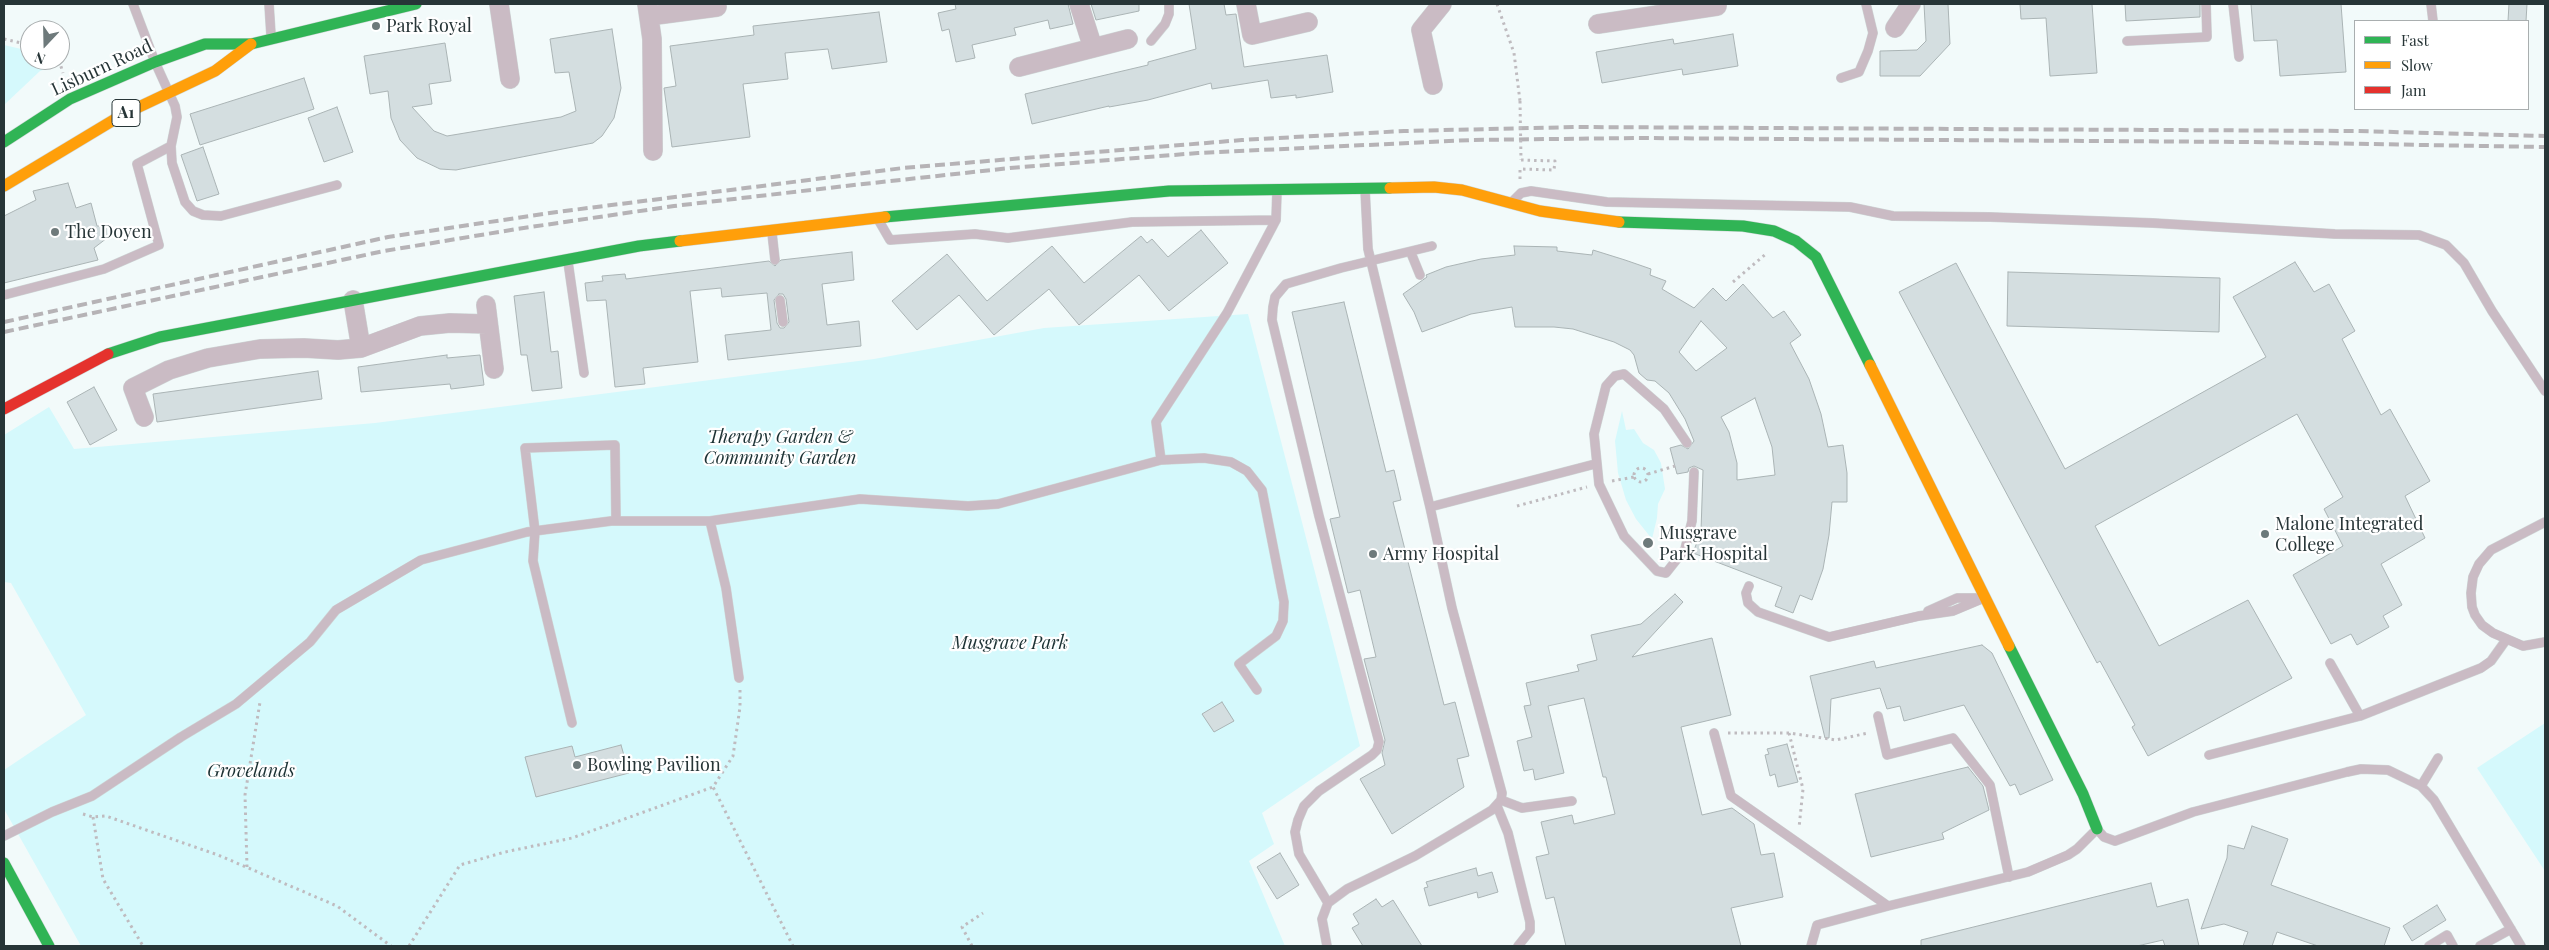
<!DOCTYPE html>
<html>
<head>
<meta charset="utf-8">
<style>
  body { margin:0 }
  #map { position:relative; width:2549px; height:950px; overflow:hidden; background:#f2fafa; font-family:"Playfair Display",serif }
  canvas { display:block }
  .frame { position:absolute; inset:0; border:5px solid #273537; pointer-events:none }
  .legend { position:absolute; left:2354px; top:20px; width:175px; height:90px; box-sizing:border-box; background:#fff; border:1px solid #a9aeaf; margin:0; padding:6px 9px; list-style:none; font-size:15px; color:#273537 }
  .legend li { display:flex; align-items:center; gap:10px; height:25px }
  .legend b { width:25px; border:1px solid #a9aeaf }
  .north { position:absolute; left:20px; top:20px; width:50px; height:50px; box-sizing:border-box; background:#fff; border:1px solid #a9aeaf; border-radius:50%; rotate:201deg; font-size:14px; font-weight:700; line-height:20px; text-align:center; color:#273537 }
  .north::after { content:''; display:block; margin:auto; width:18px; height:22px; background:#6e7a7b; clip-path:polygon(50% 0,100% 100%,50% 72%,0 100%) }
</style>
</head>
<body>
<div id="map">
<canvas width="2549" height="950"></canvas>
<div class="frame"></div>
<ul class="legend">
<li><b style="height:6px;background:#30b455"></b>Fast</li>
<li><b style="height:6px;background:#ff9f0a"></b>Slow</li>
<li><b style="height:6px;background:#e5322d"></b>Jam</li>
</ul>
<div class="north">N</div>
</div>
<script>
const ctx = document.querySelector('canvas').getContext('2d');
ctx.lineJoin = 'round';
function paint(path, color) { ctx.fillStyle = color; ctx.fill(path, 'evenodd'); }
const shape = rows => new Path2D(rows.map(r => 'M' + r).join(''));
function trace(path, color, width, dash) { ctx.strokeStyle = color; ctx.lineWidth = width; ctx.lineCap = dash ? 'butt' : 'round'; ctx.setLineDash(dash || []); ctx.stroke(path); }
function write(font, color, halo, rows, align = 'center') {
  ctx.font = font + ' "Playfair Display",serif'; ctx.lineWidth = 4.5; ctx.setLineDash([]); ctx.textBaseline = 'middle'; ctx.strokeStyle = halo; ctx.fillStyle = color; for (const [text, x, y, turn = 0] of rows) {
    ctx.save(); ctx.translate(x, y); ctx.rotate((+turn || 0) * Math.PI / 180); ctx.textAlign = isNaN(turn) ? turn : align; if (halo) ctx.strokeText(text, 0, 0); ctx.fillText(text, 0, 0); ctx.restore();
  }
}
paint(shape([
  [4,45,30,51,30,60,49,60,51,67,40,71,4,105],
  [1248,314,1360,746,1262,813,1274,844,1249,861,1285,946,81,946,4,809,4,770,86,715,11,583,4,582,4,435,49,407,74,449,375,423,874,359,1044,328],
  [1622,411,1626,430,1634,429,1643,443,1654,450,1661,463,1665,489,1658,504,1657,518,1652,539,1636,519,1626,500,1618,473,1615,441],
  [2545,723,2545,871,2477,768]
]), '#d5f9fc');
const building = shape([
  [955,4,1068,4,1073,24,1050,29,1048,20,1014,28,1016,35,972,45,975,58,956,62,949,29,942,31,938,13,956,9,955,4],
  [1091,4,1139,4,1139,11,1096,20,1091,4],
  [1189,4,1224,4,1226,15,1236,14,1244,67,1327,55,1333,92,1296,98,1296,95,1271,98,1268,80,1212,89,1211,83,1148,100,1109,107,1109,106,1032,124,1025,94,1148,65,1148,62,1196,49,1189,4],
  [1924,4,1948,4,1950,44,1920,76,1880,76,1880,51,1917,50,1926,41,1924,4],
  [2020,4,2092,4,2097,73,2050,76,2046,18,2021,19,2020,4],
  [2125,4,2200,4,2200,17,2126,21,2125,4],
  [2251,4,2341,4,2346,72,2280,76,2277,40,2254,41,2251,4],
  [2509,4,2527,4,2526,21,2508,21,2509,4],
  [879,12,887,62,832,69,828,49,785,53,788,79,743,84,750,137,672,147,664,88,676,86,670,46,754,35,753,26,879,12],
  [612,29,621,88,614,118,602,136,593,143,456,170,440,169,417,158,400,140,391,118,388,91,370,94,364,56,445,43,451,81,429,84,432,104,412,107,434,131,447,136,561,117,576,111,569,72,555,73,550,39,612,29],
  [1733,34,1738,66,1683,75,1682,69,1602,83,1596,52,1673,39,1674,44,1733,34],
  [304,78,314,109,200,145,190,114,304,78],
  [337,107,353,152,324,162,308,118,337,107],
  [203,147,219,194,197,201,181,155,203,147],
  [68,183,76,208,91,203,97,226,106,226,107,238,94,248,98,260,4,283,4,216,36,200,33,191,68,183],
  [1201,230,1228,263,1169,311,1139,275,1079,325,1049,289,994,335,959,295,917,330,892,301,947,254,987,301,1052,246,1084,283,1141,236,1147,243,1152,239,1168,257,1201,230],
  [1514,246,1557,247,1557,251,1592,255,1593,250,1625,260,1651,269,1650,275,1666,281,1662,289,1694,308,1713,288,1726,301,1743,284,1773,318,1784,311,1801,335,1790,343,1809,379,1821,414,1828,447,1843,445,1847,473,1847,502,1832,502,1829,535,1823,569,1812,600,1800,595,1793,613,1775,606,1782,587,1693,553,1701,531,1703,470,1694,466,1689,468,1688,472,1677,474,1670,448,1681,445,1688,449,1694,441,1685,419,1669,393,1655,381,1647,380,1639,373,1634,355,1630,350,1614,342,1573,329,1554,327,1515,327,1512,307,1471,314,1422,332,1414,312,1403,294,1427,277,1426,275,1446,267,1481,259,1515,255,1514,246],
  [1701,321,1727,348,1696,371,1679,352,1701,321],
  [1755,398,1772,447,1775,475,1737,480,1737,463,1729,432,1721,417,1755,398],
  [852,252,854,280,822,284,827,325,859,321,861,346,728,360,725,335,771,330,767,293,722,297,721,288,690,291,698,362,643,368,645,384,615,387,606,300,587,301,585,283,603,281,602,276,625,274,626,279,769,261,775,266,781,260,852,252],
  [779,294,783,294,786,299,789,322,784,328,780,328,777,323,774,300,779,294],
  [2295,262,2314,292,2329,284,2355,331,2342,339,2381,415,2390,409,2430,481,2405,496,2425,538,2381,564,2402,605,2383,616,2389,627,2357,645,2351,634,2331,644,2293,575,2343,546,2324,509,2343,497,2297,414,2095,526,2159,646,2248,600,2292,678,2148,756,2132,727,2135,725,2100,661,2097,663,1899,292,1956,263,2065,469,2266,357,2233,297,2295,262],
  [2008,272,2220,278,2219,332,2007,326,2008,272],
  [544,292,551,352,558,351,562,388,532,391,527,355,521,355,514,296,544,292],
  [1344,302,1386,472,1394,470,1401,500,1393,502,1444,705,1455,702,1469,756,1457,759,1464,787,1392,834,1360,779,1385,765,1382,753,1385,740,1364,659,1376,657,1360,590,1348,593,1330,519,1340,517,1292,312,1344,302],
  [447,355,447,358,480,355,484,385,451,389,450,384,361,392,358,367,447,355],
  [318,371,322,399,157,422,153,394,318,371],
  [94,387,117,430,90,445,67,402,94,387],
  [1675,594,1683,602,1632,657,1712,638,1731,715,1681,727,1702,815,1732,808,1754,824,1761,855,1774,853,1783,897,1731,908,1741,946,1566,946,1554,897,1546,899,1536,857,1549,854,1541,822,1572,815,1574,824,1615,814,1606,777,1603,777,1584,698,1548,706,1564,773,1535,780,1533,769,1524,771,1517,741,1532,737,1524,706,1531,705,1526,683,1579,671,1577,665,1597,660,1591,635,1641,624,1675,594],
  [1982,645,1992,653,2053,780,2020,795,2015,784,2010,786,1964,705,1904,721,1900,706,1887,709,1880,688,1831,699,1829,738,1825,738,1810,676,1874,661,1876,668,1982,645],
  [1222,702,1234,721,1214,732,1202,714,1222,702],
  [1787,744,1798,782,1778,787,1775,774,1770,776,1765,755,1769,754,1767,749,1787,744],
  [621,745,629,773,536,797,525,757,572,746,575,757,621,745],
  [1968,767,1983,786,1989,810,1942,833,1944,839,1871,857,1855,794,1968,767],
  [2252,826,2288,839,2271,885,2390,928,2384,946,2318,946,2277,932,2272,946,2243,946,2248,932,2224,924,2201,929,2227,858,2228,845,2244,849,2252,826],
  [1280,853,1299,885,1277,899,1257,867,1280,853],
  [1476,868,1478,876,1492,872,1498,892,1478,898,1477,892,1429,906,1424,888,1428,887,1426,882,1476,868],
  [2151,883,2157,907,2188,899,2199,946,2165,946,2163,940,2137,946,1921,946,1921,940,2151,883],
  [1376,899,1382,907,1393,900,1422,946,1363,946,1352,928,1359,924,1353,914,1376,899],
  [2437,905,2446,920,2412,941,2403,926,2437,905]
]);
paint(building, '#d4dee0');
trace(building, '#aab4b5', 1);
const lane = shape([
  [133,4,155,62,175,106,177,117,171,146,172,163,185,202,193,211,203,215,221,216,337,185],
  [269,4,271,35],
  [2233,4,2239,57],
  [2431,4,2433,21],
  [1151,41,1165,24,1169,14,1169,4],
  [2127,41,2207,37,2206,4],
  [1841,78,1859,72,1868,51,1873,33,1866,4],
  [1514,200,1521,193,1531,191,1607,202,1850,207,1893,216,1990,217,2153,223,2335,234,2419,235,2446,245,2464,263,2492,311,2545,391],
  [879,221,890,240,975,234,1008,238,1132,222,1276,220],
  [772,233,775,260],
  [1411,253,1420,275],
  [568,262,584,373],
  [4,295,104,269,159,245,137,164,171,146],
  [780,300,783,322],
  [1687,443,1664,409,1624,374,1615,376,1606,386,1594,434,1599,484,1624,536,1657,571,1666,573,1685,549,1692,521,1694,472],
  [1161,460,1156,422,1227,313,1276,220,1277,191],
  [1430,507,1595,464],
  [710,521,726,588,739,678],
  [2545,522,2491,550,2479,564,2473,577,2471,593,2472,607,2475,615,2482,625,2493,633,2523,646,2545,642],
  [1749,586,1746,593,1748,603,1758,612,1829,637,1919,616,1953,611,1984,598],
  [1928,611,1957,598,1982,598],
  [2330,663,2360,716],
  [1878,716,1887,755,1953,738,1990,785,2009,877],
  [572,723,533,561,535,531,525,448,615,445,616,521],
  [1714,733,1731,796,1888,906,2028,872,2068,855,2077,849,2097,829,2104,837,2115,841,2193,812,2347,772,2361,769,2388,770,2421,786,2434,800,2521,946],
  [2209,755,2360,716,2481,668,2491,661,2506,640],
  [2421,786,2438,758],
  [1501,800,1522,808,1572,801],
  [1497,806,1508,833,1530,922,1530,931,1518,946],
  [4,836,52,812,92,796,181,737,236,704,310,642,336,610,421,560,527,532,611,521,710,521,860,499,968,506,998,504,1161,460,1204,458,1231,462,1247,471,1262,490,1284,602,1283,621,1276,636,1239,664,1257,690],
  [1328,903,1299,854,1295,832,1298,820,1304,806,1319,791,1372,755,1377,750,1379,742,1319,516,1272,320,1273,307,1275,297,1286,284,1341,268,1432,246],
  [1327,946,1322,919,1328,903,1347,889,1415,856,1492,810,1501,800,1502,793,1452,608,1430,507,1368,249,1365,189],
  [1811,946,1817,925,1888,906],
  [2429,946,2447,935,2453,946],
  [2480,946,2511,929]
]);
const street = shape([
  [499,4,510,79],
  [647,4,652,39,653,151],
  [1079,4,1093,48],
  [1246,4,1252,35,1308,22],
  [649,16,717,7],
  [1598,24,1717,6],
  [1895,28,1911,4],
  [1019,67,1128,39],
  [1433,85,1421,30,1442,4],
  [353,300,361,348],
  [486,305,494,369],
  [144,417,133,388,169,370,208,358,260,349,304,348,338,350,361,348,420,326,450,323,488,324]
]);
const fast = shape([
  [4,142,70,99,155,62,205,44,251,44,416,4],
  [885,217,1169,191,1390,188],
  [1619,222,1743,226,1774,231,1796,241,1816,257,1870,365],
  [108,354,160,337,639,246,680,241],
  [2009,646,2083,794,2097,829],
  [4,863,49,946]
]);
const slow = shape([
  [4,186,122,115,215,71,251,44],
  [1390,188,1434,187,1462,190,1540,211,1619,222],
  [680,241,885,217],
  [1870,365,2009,646]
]);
const jam = shape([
  [4,409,108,354]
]);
trace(lane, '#ced6d6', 10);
trace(street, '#ced6d6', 20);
trace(fast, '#ced6d6', 12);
trace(slow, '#ced6d6', 12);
trace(jam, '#ced6d6', 12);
trace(shape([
  [1497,4,1514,53,1520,101],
  [4,39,30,45],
  [59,60,63,73],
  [1520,179,1520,169,1554,170,1555,161,1521,160],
  [1733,282,1767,253],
  '1634 475a7 7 0 1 1 14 0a7 7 0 1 1-14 0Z',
  [1648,474,1675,466],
  [1612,481,1634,477],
  [1517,506,1587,487],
  [740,690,740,707,733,756,713,787,793,946],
  [1728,733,1789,733,1836,740,1868,733],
  [1789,733,1803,789,1799,828],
  [83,814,93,817,106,816,218,855,337,906,391,946],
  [93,817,103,879,143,946],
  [247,867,245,795,260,702],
  [409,946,460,865,505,852,572,838,713,787],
  [972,946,962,927,983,913]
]), '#bfbbbf', 3, [2.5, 4]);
trace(lane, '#cabbc4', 9);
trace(street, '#cabbc4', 19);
trace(fast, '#30b455', 11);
trace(slow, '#ff9f0a', 11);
trace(jam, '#e5322d', 11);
trace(shape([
  [4,322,388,237,557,212,903,168,1242,140,1404,131,1576,127,2356,131,2545,136],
  [4,332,384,251,517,229,674,206,845,186,1010,168,1198,153,1472,140,1636,138,2248,142,2545,147]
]), '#b6b3b6', 4, [10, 5]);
trace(shape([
  [1520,101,1521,160]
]), '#bfbbbf', 3, [2.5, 4]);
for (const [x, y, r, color] of [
  [376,26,5,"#6e7a7b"],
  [55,232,5,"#6e7a7b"],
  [2265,534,5,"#6e7a7b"],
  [1648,543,6,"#6e7a7b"],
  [1373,554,5,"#6e7a7b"],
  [577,765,5,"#6e7a7b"]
]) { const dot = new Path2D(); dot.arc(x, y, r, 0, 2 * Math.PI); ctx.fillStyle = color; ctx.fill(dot); trace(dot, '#fff', 2); }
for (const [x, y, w] of [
  [126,113,28]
]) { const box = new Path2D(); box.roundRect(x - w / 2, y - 13.5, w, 27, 4); ctx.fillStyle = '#fff'; ctx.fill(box); trace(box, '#273537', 1); }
write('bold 16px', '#273537', null, [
  ["A1",126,113]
]);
write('18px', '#273537', '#fff', [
  ["Park Royal",386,26],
  ["The Doyen",65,232],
  ["Malone Integrated",2275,524],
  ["College",2275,545],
  ["Musgrave",1659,533],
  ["Park Hospital",1659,554],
  ["Army Hospital",1383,554],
  ["Bowling Pavilion",587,765]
], 'left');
write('18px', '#273537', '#fff', [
  ["Lisburn Road",102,68,-25]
]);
write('italic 18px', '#1b3133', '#fff', [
  ["Therapy Garden &",780,437],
  ["Community Garden",780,458],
  ["Musgrave Park",1010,643],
  ["Grovelands",251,771]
]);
</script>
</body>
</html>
